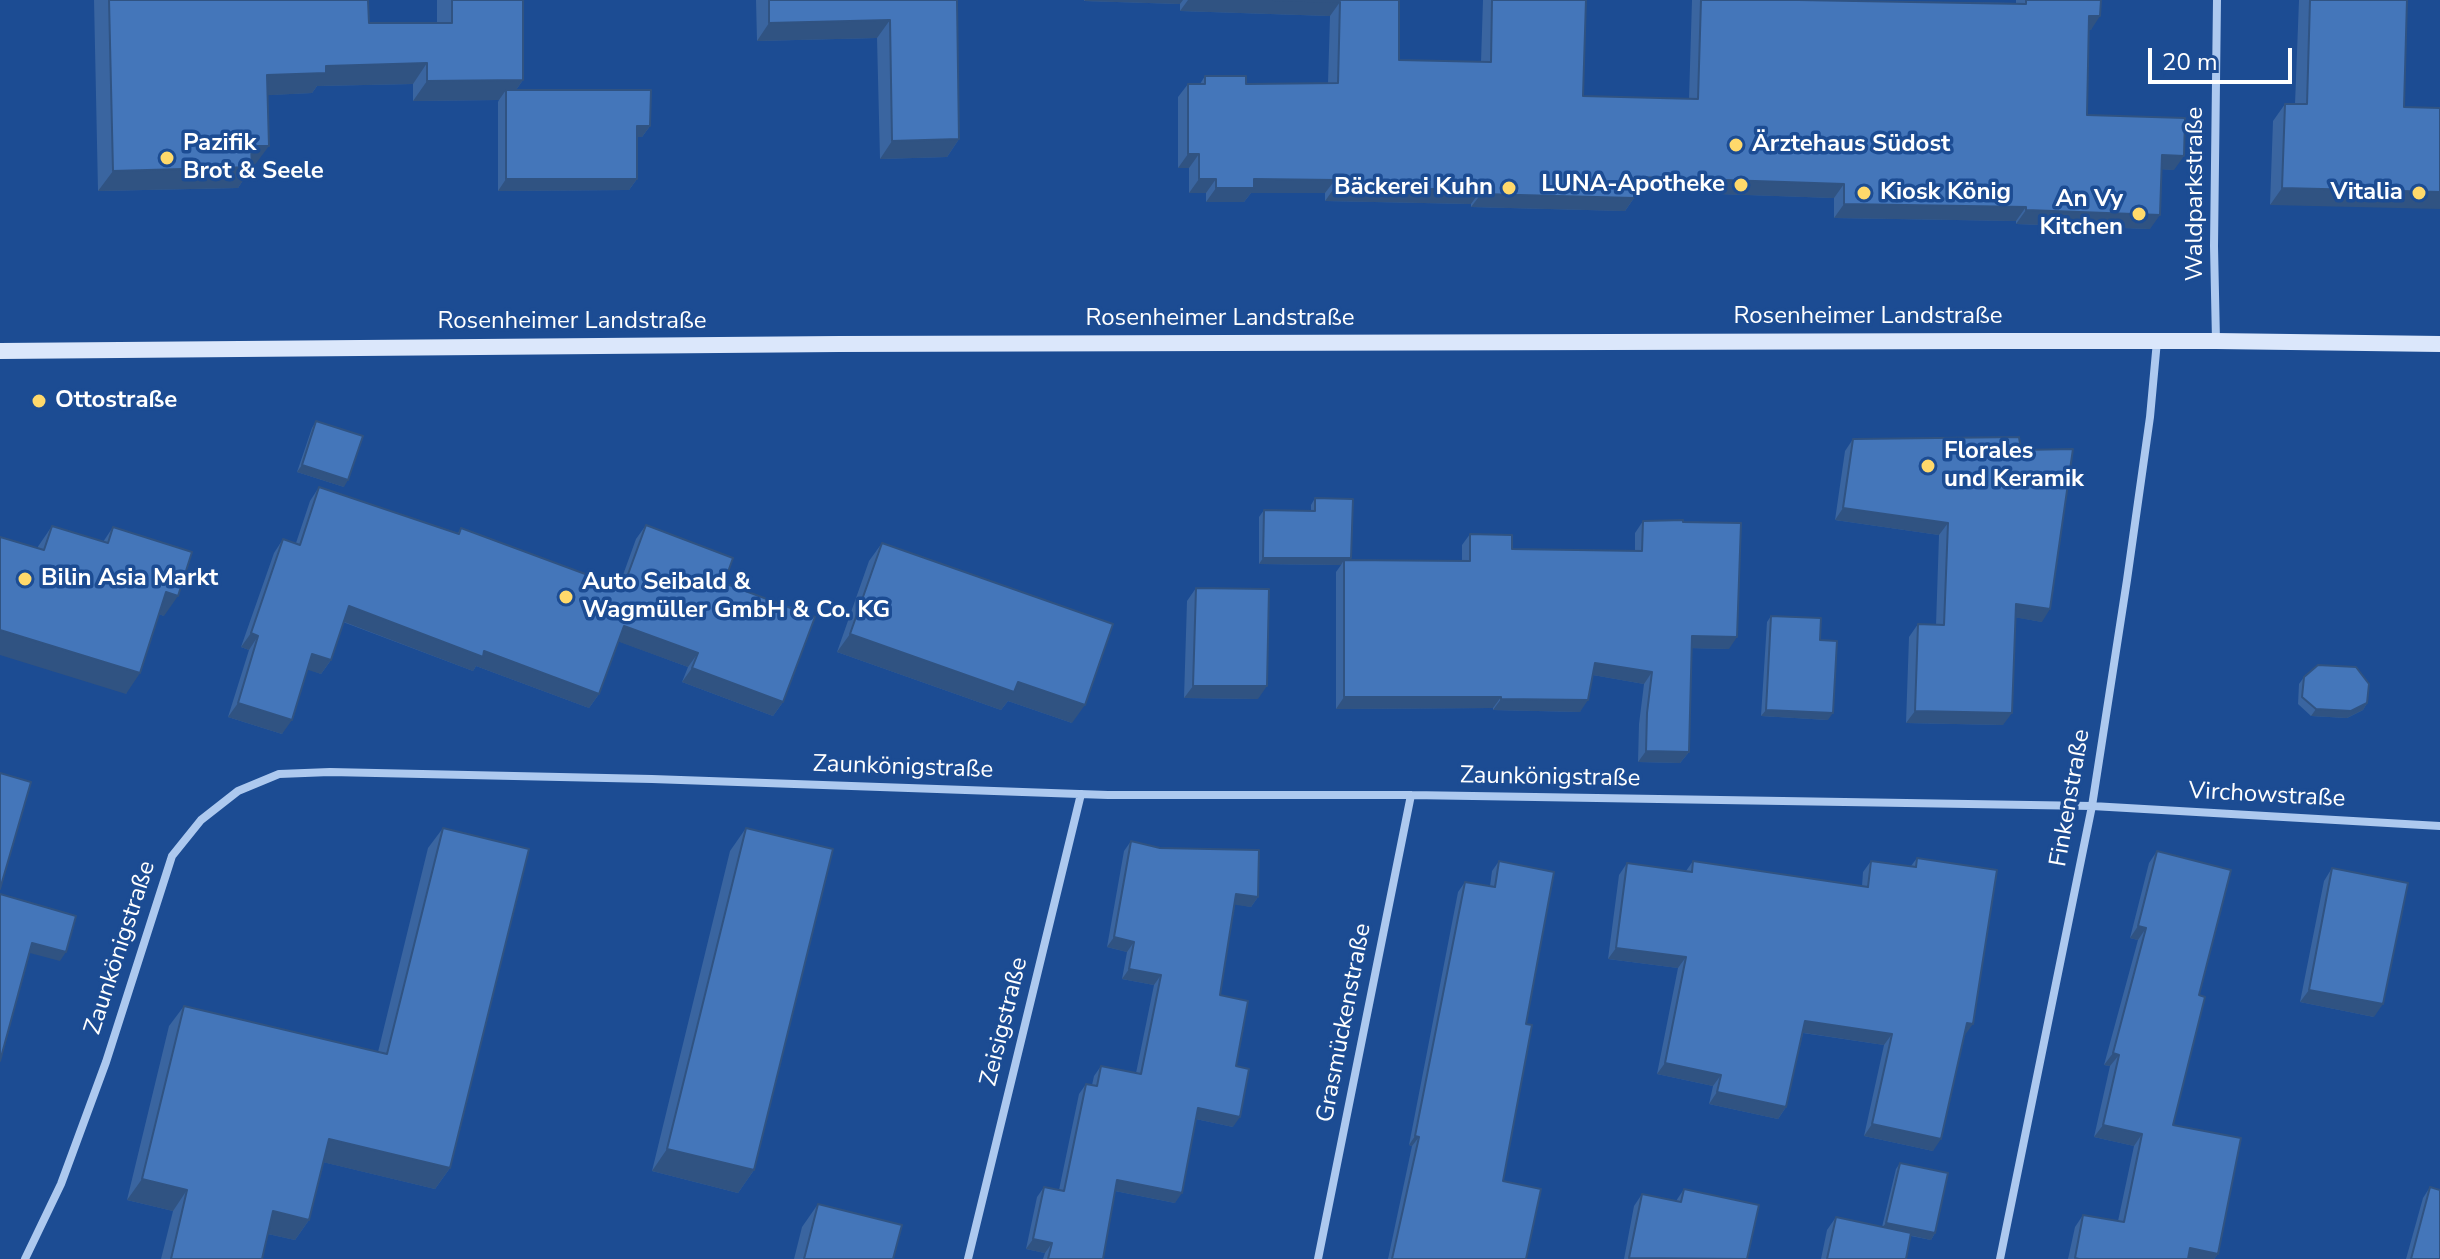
<!DOCTYPE html>
<html>
<head>
<meta charset="utf-8">
<style>
  body { margin:0 }
  #map { position:relative; width:2440px; height:1259px; overflow:hidden; background:#1c4c93; font-family:"Nunito Sans",sans-serif }
  canvas { display:block }
  .scale { position:absolute; left:2148px; top:48px; width:144px; height:36px; box-sizing:border-box; border:4px solid #fff; border-top:0; padding-left:10px; font-size:24px; line-height:28px; white-space:nowrap; color:#fff; -webkit-text-stroke:6px #1c4c93; paint-order:stroke }
</style>
</head>
<body>
<div id="map">
<canvas width="2440" height="1259"></canvas>
<div class="scale">20 m</div>
</div>
<script>
const ctx = document.querySelector('canvas').getContext('2d');
ctx.lineJoin = 'round';
const shape = rows => new Path2D(rows.map(r => 'M' + r).join(''));
function trace(path, color, width, dash) { ctx.strokeStyle = color; ctx.lineWidth = width; ctx.lineCap = dash ? 'butt' : 'round'; ctx.setLineDash(dash || []); ctx.stroke(path); }
function paint(path, color) { ctx.fillStyle = color; ctx.fill(path, 'evenodd'); }
function write(font, color, halo, rows, align = 'center') {
  ctx.font = font + ' "Nunito Sans",sans-serif'; ctx.lineWidth = 7; ctx.setLineDash([]); ctx.textBaseline = 'middle'; ctx.strokeStyle = halo; ctx.fillStyle = color; for (const [text, x, y, turn = 0] of rows) {
    ctx.save(); ctx.translate(x, y); ctx.rotate((+turn || 0) * Math.PI / 180); ctx.textAlign = isNaN(turn) ? turn : align; if (halo) ctx.strokeText(text, 0, 0); ctx.fillText(text, 0, 0); ctx.restore();
  }
}
trace(shape([
  [2216,341,2214,246,2217,0],
  [25,1259,61,1184,106,1062,172,856,201,820,238,791,279,774,330,772,652,779,1108,795,1411,795,2092,806,2440,826],
  [968,1259,1081,794],
  [1318,1259,1411,795],
  [2000,1259,2092,806,2127,580,2150,417,2157,341]
]), '#adc9ef', 8);
trace(shape([
  [0,351,839,344,1993,341,2216,341,2440,344]
]), '#dbe7fb', 16);
paint(shape([
  [94,0,368,0,369,23,437,23,437,0,523,0,523,80,516,90,650,126,642,137,637,137,637,179,629,190,498,191,498,102,499,100,413,101,413,84,317,86,312,93,268,95,254,166,252,166,238,188,98,191],
  [756,0,957,0,959,139,947,157,880,159,877,38,757,41],
  [1084,0,1399,0,1399,60,1481,62,1483,0,1586,0,1583,96,1689,99,1692,0,1798,0,2016,3,2016,0,2101,0,2091,30,2089,30,2087,115,2174,170,2161,169,2150,229,2016,224,2016,221,1834,218,1834,198,1634,191,1634,198,1625,211,1471,207,1471,204,1325,201,1325,193,1251,193,1244,202,1206,202,1206,193,1189,193,1189,168,1178,168,1178,97,1188,84,1200,84,1205,76,1246,84,1328,83,1330,16,1180,11,1180,4,1084,1],
  [2299,0,2407,0,2404,107,2270,205,2273,121,2285,104,2295,104],
  [316,421,344,487,297,472,312,428],
  [2019,437,2042,622,2015,617,2003,725,1906,723,1909,637,1918,624,1936,625,1939,535,1835,520,1845,451,1853,439],
  [319,487,458,533,461,528,619,586,636,539,646,525,724,583,783,702,773,716,682,682,688,667,618,641,599,694,589,708,476,666,473,671,343,622,331,660,321,674,308,669,282,734,228,717,249,650,241,647,274,553,283,539,296,543,310,501],
  [1315,498,1350,560,1462,561,1462,545,1470,534,1512,549,1635,551,1635,533,1643,521,1729,649,1691,648,1689,752,1680,763,1638,762,1639,724,1644,684,1593,675,1580,712,1493,710,1493,708,1336,709,1336,572,1341,565,1259,564,1259,517,1264,510,1311,511,1311,505],
  [52,526,103,542,113,527,164,616,159,614,126,694,37,548],
  [882,543,1072,723,1008,701,1001,710,837,652,869,561],
  [1196,588,1258,699,1184,698,1187,601],
  [1771,616,1820,640,1828,720,1761,716,1767,622],
  [2304,677,2367,703,2363,710,2347,718,2311,716,2298,704,2299,684],
  [443,828,450,1168,435,1189,323,1162,309,1220,295,1240,268,1234,262,1259,161,1259,173,1211,127,1200,169,1026,184,1006,378,1052,428,848],
  [746,828,754,1170,738,1193,652,1171,730,851],
  [1131,841,1258,897,1251,907,1235,904,1220,995,1236,1066,1233,1127,1196,1119,1175,1203,1115,1191,1103,1259,1043,1259,1045,1253,1026,1249,1037,1197,1044,1187,1059,1190,1079,1094,1086,1084,1092,1085,1094,1076,1101,1066,1136,1073,1154,985,1122,979,1127,952,1107,947,1124,851],
  [2157,851,2199,995,2173,1125,2218,1254,2214,1259,2068,1259,2075,1227,2083,1215,2118,1221,2134,1146,2094,1137,2110,1066,2104,1065,2138,940,2130,938,2149,863],
  [1917,858,1965,1035,1933,1151,1864,1136,1884,1045,1803,1033,1786,1107,1778,1119,1709,1104,1713,1086,1657,1074,1678,968,1608,959,1619,875,1627,863,1686,871,1693,861,1862,886,1863,872,1871,861,1911,866],
  [1499,861,1526,1024,1503,1181,1526,1259,1388,1259,1412,1146,1409,1145,1458,892,1465,882,1490,886,1492,871],
  [2332,868,2374,1017,2300,1002,2324,881],
  [1900,1163,1935,1233,1931,1240,1911,1236,1906,1259,1821,1259,1827,1230,1836,1217,1882,1227,1896,1169],
  [2430,1187,2440,1259,2406,1259,2423,1198],
  [1684,1189,1747,1259,1624,1259,1634,1206,1642,1194,1676,1201],
  [818,1204,893,1259,794,1259,802,1227]
]), '#3a65a0');
paint(shape([
  [1085,0,1183,0,1180,4,1084,1],
  [1188,0,1273,0,1340,2,1330,16,1180,11],
  [2089,16,2100,16,2091,30,2079,30],
  [890,20,877,38,757,41,769,23],
  [427,63,413,84,317,86,312,93,253,96,267,75,326,66],
  [523,80,509,100,506,90,499,100,413,101,427,81],
  [637,126,650,126,642,137,629,137],
  [959,139,947,157,880,159,892,141],
  [251,146,269,146,254,166,237,167],
  [1188,154,1199,154,1189,168,1178,168],
  [2162,155,2184,156,2174,170,2152,169],
  [252,167,238,188,98,191,113,171],
  [1635,177,1844,184,1834,198,1625,191],
  [506,179,637,179,629,190,498,191],
  [1199,179,1216,179,1206,193,1189,193],
  [1254,179,1335,180,1325,193,1251,193,1244,202,1206,202,1216,188],
  [1335,187,1481,190,1471,204,1325,201],
  [2282,188,2440,192,2440,209,2270,205],
  [1481,194,1634,198,1625,211,1471,207],
  [1844,204,2026,207,2016,221,1834,218],
  [2026,210,2160,215,2150,229,2016,224],
  [302,465,348,480,344,487,297,472],
  [1843,508,1948,523,1939,535,1835,520],
  [1263,558,1351,558,1347,565,1344,560,1341,565,1259,564],
  [166,592,178,596,164,616,152,612],
  [2016,604,2050,609,2042,622,2007,616],
  [349,606,484,651,599,694,589,708,476,666,473,671,339,620],
  [624,626,698,653,688,667,614,640],
  [0,630,140,673,126,694,0,655],
  [251,633,258,636,249,650,241,647],
  [850,634,1018,682,1085,705,1072,723,1008,701,1001,710,837,652],
  [1692,636,1737,637,1729,649,1683,648],
  [312,654,331,660,321,674,302,668],
  [1595,663,1652,672,1644,684,1587,674],
  [692,668,783,702,773,716,682,682],
  [1193,686,1267,686,1258,699,1184,698],
  [1344,697,1501,697,1493,708,1336,709],
  [1501,699,1588,700,1580,712,1493,710],
  [238,703,292,720,282,734,228,717],
  [2367,703,2363,710,2347,718,2311,716,2316,709],
  [1766,710,1833,713,1828,720,1761,716],
  [1915,711,2012,713,2003,725,1906,723],
  [1646,751,1689,752,1680,763,1638,762],
  [1236,894,1258,897,1251,907,1229,904],
  [2138,926,2146,928,2138,940,2130,938],
  [1114,937,1134,942,1127,952,1107,947],
  [32,943,66,952,60,961,26,952],
  [1616,948,1686,957,1678,968,1608,959],
  [1129,969,1161,975,1154,985,1122,979],
  [2309,990,2383,1004,2374,1017,2300,1002],
  [1805,1021,1892,1034,1884,1045,1798,1032],
  [1967,1023,1973,1024,1965,1035,1959,1034],
  [2113,1053,2119,1055,2110,1066,2104,1065],
  [1665,1063,1721,1075,1713,1086,1657,1074],
  [1717,1092,1786,1107,1778,1119,1709,1104],
  [1198,1108,1240,1117,1233,1127,1191,1118],
  [1872,1124,1941,1139,1933,1151,1864,1136],
  [2103,1125,2142,1134,2134,1146,2094,1137],
  [1415,1136,1419,1137,1412,1146,1409,1145],
  [329,1139,450,1168,435,1189,314,1160],
  [667,1149,754,1170,738,1193,652,1171],
  [142,1179,187,1190,173,1211,127,1200],
  [1117,1180,1182,1193,1175,1203,1110,1190],
  [273,1211,309,1220,295,1240,259,1232],
  [1886,1223,1935,1233,1931,1240,1881,1229],
  [1033,1239,1052,1243,1045,1253,1026,1249],
  [2190,1248,2218,1254,2214,1259,2182,1259]
]), '#305382');
const building = shape([
  [109,0,368,0,369,23,452,23,452,0,523,0,523,80,427,81,427,63,326,66,326,73,267,75,269,146,251,146,252,167,113,171,109,0],
  [769,0,957,0,959,139,892,141,890,20,769,23,769,0],
  [1273,0,1399,0,1399,60,1491,62,1492,0,1586,0,1583,96,1698,99,1701,0,1798,0,2026,4,2026,0,2101,0,2100,16,2089,16,2087,115,2185,118,2184,156,2162,155,2160,215,2026,210,2026,207,1844,204,1844,184,1635,177,1634,198,1481,194,1481,190,1335,187,1335,180,1254,179,1254,188,1216,188,1216,179,1199,179,1199,154,1188,154,1188,84,1205,84,1205,76,1246,76,1246,84,1338,83,1340,2,1273,0],
  [2310,0,2407,0,2404,107,2440,108,2440,192,2282,188,2285,104,2307,104,2310,0],
  [506,90,651,90,650,126,637,126,637,179,506,179,506,90],
  [316,421,363,436,348,480,302,465,316,421],
  [2019,437,2021,450,2073,449,2050,609,2016,604,2012,713,1915,711,1918,624,1944,625,1948,523,1843,508,1853,439,2019,437],
  [319,487,459,534,461,528,623,588,646,525,733,558,724,583,815,617,783,702,692,668,698,653,624,626,599,694,484,651,483,657,349,606,331,660,312,654,292,720,238,703,258,636,251,633,283,539,300,545,319,487],
  [1315,498,1353,499,1351,558,1263,558,1264,510,1315,511,1315,498],
  [1683,520,1683,522,1741,523,1737,637,1692,636,1689,752,1646,751,1647,713,1652,672,1595,663,1588,700,1501,699,1501,697,1344,697,1344,560,1470,561,1470,534,1512,535,1512,549,1642,551,1643,521,1683,520],
  [52,526,108,543,113,527,192,552,178,596,166,592,140,673,0,630,0,537,44,550,52,526],
  [882,543,1113,624,1085,705,1018,682,1014,692,850,634,882,543],
  [1196,588,1269,589,1267,686,1193,686,1196,588],
  [1771,616,1821,618,1820,640,1837,641,1833,713,1766,710,1771,616],
  [2318,665,2356,667,2369,684,2367,703,2351,711,2316,709,2302,697,2304,677,2318,665],
  [0,773,31,782,0,889,0,773],
  [443,828,529,849,450,1168,329,1139,309,1220,273,1211,262,1259,171,1259,187,1190,142,1179,184,1006,387,1054,443,828],
  [746,828,833,849,754,1170,667,1149,746,828],
  [1131,841,1160,848,1259,850,1258,897,1236,894,1220,995,1248,1001,1236,1066,1249,1069,1240,1117,1198,1108,1182,1193,1117,1180,1103,1259,1048,1259,1052,1243,1033,1239,1044,1187,1064,1191,1086,1084,1097,1086,1101,1066,1141,1074,1161,975,1129,969,1134,942,1114,937,1131,841],
  [2157,851,2231,870,2199,995,2205,997,2173,1125,2241,1138,2218,1254,2190,1248,2188,1259,2079,1259,2075,1258,2083,1215,2124,1222,2142,1134,2103,1125,2119,1055,2113,1053,2146,928,2138,926,2157,851],
  [1917,858,1997,870,1973,1024,1967,1023,1941,1139,1872,1124,1892,1034,1805,1021,1786,1107,1717,1092,1721,1075,1665,1063,1686,957,1616,948,1627,863,1692,872,1693,861,1868,887,1871,861,1916,867,1917,858],
  [1499,861,1554,872,1526,1024,1532,1025,1503,1181,1541,1189,1526,1259,1392,1259,1419,1137,1415,1136,1465,882,1495,887,1499,861],
  [2332,868,2408,883,2383,1004,2309,990,2332,868],
  [0,894,76,916,66,952,32,943,0,1061,0,894],
  [1900,1163,1948,1173,1935,1233,1886,1223,1900,1163],
  [2430,1187,2440,1190,2440,1259,2411,1259,2430,1187],
  [1684,1189,1759,1205,1747,1259,1629,1258,1642,1194,1681,1202,1684,1189],
  [818,1204,902,1225,893,1259,804,1259,818,1204],
  [1836,1217,1911,1233,1906,1259,1827,1259,1836,1217]
]);
paint(building, '#4476ba');
trace(building, '#305382', 2);
for (const [x, y, r, color] of [
  [1736,145,8,"#ffd96b"],
  [167,158,8,"#ffd96b"],
  [1741,185,8,"#ffd96b"],
  [1509,188,8,"#ffd96b"],
  [1864,193,8,"#ffd96b"],
  [2419,193,8,"#ffd96b"],
  [2139,214,8,"#ffd96b"],
  [39,401,8,"#ffd96b"],
  [1928,466,8,"#ffd96b"],
  [25,579,8,"#ffd96b"],
  [566,597,8,"#ffd96b"]
]) { const dot = new Path2D(); dot.arc(x, y, r, 0, 2 * Math.PI); ctx.fillStyle = color; ctx.fill(dot); trace(dot, '#1c4c93', 3); }
write('bold 24px', '#fff', '#1c4c93', [
  ["Pazifik",183,144],
  ["Brot & Seele",183,172],
  ["Ärztehaus Südost",1752,145],
  ["LUNA-Apotheke",1725,185,"right"],
  ["Bäckerei Kuhn",1493,188,"right"],
  ["Kiosk König",1880,193],
  ["Vitalia",2403,193,"right"],
  ["An Vy",2123,200,"right"],
  ["Kitchen",2123,228,"right"],
  ["Ottostraße",55,401],
  ["Florales",1944,452],
  ["und Keramik",1944,480],
  ["Bilin Asia Markt",41,579],
  ["Auto Seibald &",582,583],
  ["Wagmüller GmbH & Co. KG",582,611]
], 'left');
write('24px', '#fff', '#1c4c93', [
  ["Waldparkstraße",2196,194,-90],
  ["Rosenheimer Landstraße",1868,317],
  ["Rosenheimer Landstraße",1220,319],
  ["Rosenheimer Landstraße",572,322],
  ["Zaunkönigstraße",903,768,2],
  ["Zaunkönigstraße",1550,778,1],
  ["Virchowstraße",2267,796,3],
  ["Finkenstraße",2071,798,-80],
  ["Zaunkönigstraße",121,948,-72],
  ["Zeisigstraße",1005,1022,-76],
  ["Grasmückenstraße",1345,1023,-79]
]);
</script>
</body>
</html>
